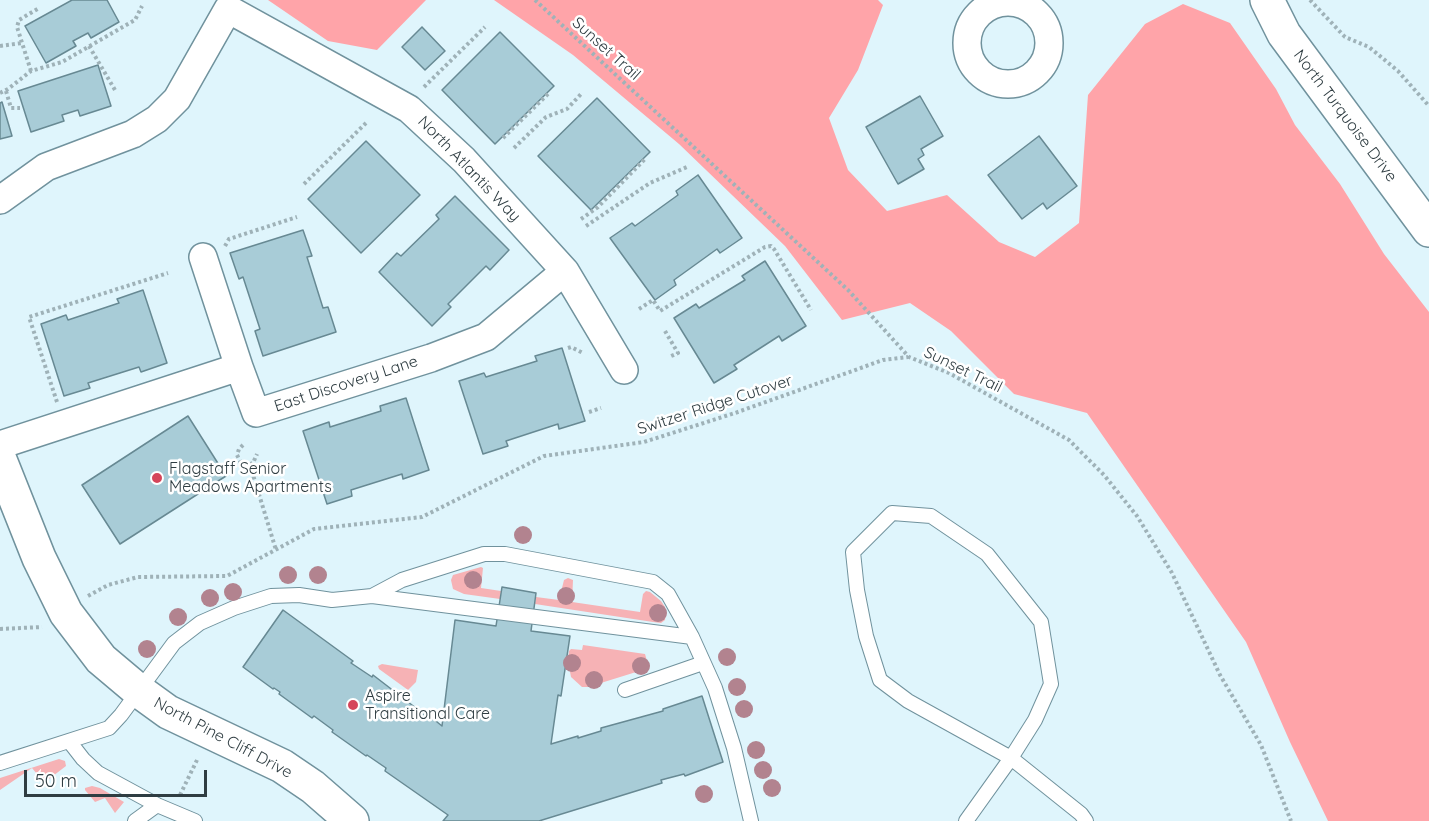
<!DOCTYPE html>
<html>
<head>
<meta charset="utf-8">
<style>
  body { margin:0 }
  #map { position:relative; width:1429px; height:821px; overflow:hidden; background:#dff5fc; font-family:Quicksand,sans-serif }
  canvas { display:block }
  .scale { position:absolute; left:24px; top:770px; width:183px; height:27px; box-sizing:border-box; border:3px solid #2f3d42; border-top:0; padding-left:8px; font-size:18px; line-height:21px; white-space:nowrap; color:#2f3d42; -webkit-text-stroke:4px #fff; paint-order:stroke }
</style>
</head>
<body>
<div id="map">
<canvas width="1429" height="821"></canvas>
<div class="scale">50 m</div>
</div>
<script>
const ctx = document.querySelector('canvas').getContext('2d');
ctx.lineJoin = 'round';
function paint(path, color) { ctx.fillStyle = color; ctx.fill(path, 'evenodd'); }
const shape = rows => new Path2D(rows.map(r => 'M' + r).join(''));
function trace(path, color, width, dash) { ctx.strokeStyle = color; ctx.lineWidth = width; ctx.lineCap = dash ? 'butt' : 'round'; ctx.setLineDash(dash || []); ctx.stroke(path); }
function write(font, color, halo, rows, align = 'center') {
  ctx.font = font + ' Quicksand,sans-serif'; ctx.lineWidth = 5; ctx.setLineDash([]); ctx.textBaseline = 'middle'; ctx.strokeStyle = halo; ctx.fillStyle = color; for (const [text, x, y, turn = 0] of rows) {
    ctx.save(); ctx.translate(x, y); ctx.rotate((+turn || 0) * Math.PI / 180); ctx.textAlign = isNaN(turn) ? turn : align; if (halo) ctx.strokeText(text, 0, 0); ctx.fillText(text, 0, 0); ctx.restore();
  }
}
paint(shape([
  [481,567,483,568,481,588,501,591,500,599,464,594,453,589,451,580,453,575],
  [568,578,573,580,572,602,640,612,643,594,646,591,650,592,661,601,665,607,666,612,665,620,661,623,653,622,535,604,536,597,559,600,564,580],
  [583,645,645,654,649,668,588,687,582,687,571,677,568,661,569,651,571,649,582,650],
  [382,664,418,670,416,682,408,690,379,669,378,666],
  [59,759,65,761,66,766,45,782,42,780,32,768,0,790,0,778],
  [92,786,100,788,124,802,115,813,105,798,95,802,85,790,85,788]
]), '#f6b2b5');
paint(shape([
  [268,0,426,0,377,50,328,41],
  [494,0,878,0,883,5,858,70,829,118,848,170,887,211,947,195,999,242,1035,257,1079,223,1088,95,1145,24,1183,4,1230,23,1276,89,1295,125,1340,184,1384,254,1429,312,1429,821,1328,821,1290,742,1246,642,1087,413,1014,394,951,331,910,303,842,320,785,246,679,144,573,55]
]), '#ffa4a9');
const building = shape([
  [72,0,107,0,119,22,91,38,88,33,73,41,76,46,46,63,25,26,72,0],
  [422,27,445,51,425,70,402,47,422,27],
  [500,32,554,86,495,144,442,90,500,32],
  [98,65,111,106,80,116,78,110,62,115,64,121,31,132,18,91,98,65],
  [920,96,943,136,921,149,924,155,918,159,924,169,898,184,866,127,920,96],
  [597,98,650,152,591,210,538,156,597,98],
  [2,102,12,136,0,139,0,103,2,102],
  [1039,136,1077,186,1047,209,1043,203,1022,219,988,175,1039,136],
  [366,141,420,195,361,253,308,199,366,141],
  [698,175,742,238,720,253,717,249,674,280,676,285,655,300,610,238,632,223,635,226,678,195,676,191,698,175],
  [455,196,509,250,490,270,486,266,448,304,451,307,432,326,379,272,397,253,401,256,439,219,436,215,455,196],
  [303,230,312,256,307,257,323,308,328,307,336,332,263,356,255,331,260,329,243,277,239,279,230,253,303,230],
  [765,261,806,326,782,341,779,336,734,365,737,369,714,383,674,318,696,304,699,308,745,280,742,276,765,261],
  [143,290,167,363,141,372,139,367,88,383,90,388,64,396,41,324,66,315,68,320,119,303,117,299,143,290],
  [562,348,585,421,559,429,558,424,506,441,508,446,483,454,459,381,484,373,486,377,537,361,535,356,562,348],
  [406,398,429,470,403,479,402,474,351,490,352,496,327,504,303,431,329,422,330,427,381,411,380,406,406,398],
  [188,416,226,476,120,544,82,485,188,416],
  [502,587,536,593,531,631,570,636,561,696,558,695,551,744,578,736,578,738,601,731,601,728,663,711,663,709,702,696,723,762,685,776,684,774,661,780,662,783,539,821,443,821,448,815,385,771,386,768,367,755,366,756,332,732,333,730,314,716,312,718,279,694,280,692,274,688,273,689,243,667,283,610,353,661,351,663,372,677,373,675,425,715,426,713,442,726,455,620,496,626,502,587]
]);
paint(building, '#a8ccd7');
trace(building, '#678993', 1.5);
const service = shape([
  [372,596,692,637],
  [625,690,703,663],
  [69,741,83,759,98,773,157,805,195,821],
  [0,763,109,728,121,715,174,643,200,623,234,608,271,596,299,595,332,600,372,596,402,580,484,554,505,554,653,582,668,594,692,637,715,688,734,748,751,821],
  [135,821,157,805],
  [966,821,1011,758,1035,720,1051,684,1041,622,987,554,931,516,892,513,853,552,857,590,866,636,880,680,908,701,1011,758,1081,814,1086,821]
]);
const minor = shape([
  '967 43a41 41 0 1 1 82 0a41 41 0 1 1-82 0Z',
  [0,200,46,167,133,134,157,119,177,99,228,9,409,109,464,160,565,271,624,370],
  [203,257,239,367],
  [0,445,239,367,256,413,431,358,486,337,565,271]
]);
const tertiary = shape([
  [1267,0,1284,34,1429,230],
  [0,460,39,558,66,613,101,659,139,691,168,712,282,766,313,787,352,821]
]);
trace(service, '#70929d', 16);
trace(minor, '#70929d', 30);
trace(tertiary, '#70929d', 36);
trace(shape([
  [535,0,848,290,909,357,949,373,1069,440,1104,475,1137,516,1172,573,1220,675,1261,745,1291,821],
  [1310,0,1345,37,1369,47,1398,71,1429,106],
  [0,46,22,43],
  [89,46,115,90],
  [31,71,17,27,19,20,39,8],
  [424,87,485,27],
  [6,91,11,108,20,108],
  [0,93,8,89,31,71,62,62,135,20,142,6],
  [503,138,550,92],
  [514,148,546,117,567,109,582,93],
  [304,184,367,122],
  [581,219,598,207,645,159],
  [586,226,650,183,687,167],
  [225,246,229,239,297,217],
  [639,309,653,300,660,311,765,247,771,246,774,249,811,310],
  [665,331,678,353,669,357],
  [568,348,571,347,583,353],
  [57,402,29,317,168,273],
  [589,412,601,408],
  [243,445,239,449,237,455,241,463,248,465,253,463,257,454],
  [250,465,276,550],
  [88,596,108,585,138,577,227,576,314,529,422,517,544,456,644,442,735,413,883,360,908,357],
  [0,629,42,627],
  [180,795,197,760]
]), '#9fb2b8', 4, [3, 3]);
trace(service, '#fff', 14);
trace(minor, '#fff', 27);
trace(tertiary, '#fff', 33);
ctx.fillStyle = '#b2838f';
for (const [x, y] of [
  [523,535],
  [288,575],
  [318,575],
  [473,580],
  [233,592],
  [566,596],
  [210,598],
  [658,613],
  [178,617],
  [147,649],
  [727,657],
  [572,663],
  [641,666],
  [594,680],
  [737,687],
  [744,709],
  [756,750],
  [763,770],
  [772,788],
  [704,794]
]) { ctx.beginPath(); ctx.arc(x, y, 9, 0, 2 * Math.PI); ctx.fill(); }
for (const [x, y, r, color] of [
  [157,478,6,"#d5455a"],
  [353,705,6,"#d5455a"]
]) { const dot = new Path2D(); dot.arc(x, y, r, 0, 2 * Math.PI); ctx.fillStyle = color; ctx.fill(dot); trace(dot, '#fff', 2); }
write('16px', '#2f3d42', '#fff', [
  ["Sunset Trail",606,49,42],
  ["North Turquoise Drive",1345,116,53],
  ["North Atlantis Way",469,169,46],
  ["Sunset Trail",963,370,26],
  ["East Discovery Lane",346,384,-18],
  ["Switzer Ridge Cutover",715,405,-18],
  ["North Pine Cliff Drive",223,738,28]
]);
write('16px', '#2f3d42', '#fff', [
  ["Flagstaff Senior",169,469],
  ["Meadows Apartments",169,487],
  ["Aspire",365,696],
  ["Transitional Care",365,714]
], 'left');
</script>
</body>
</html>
